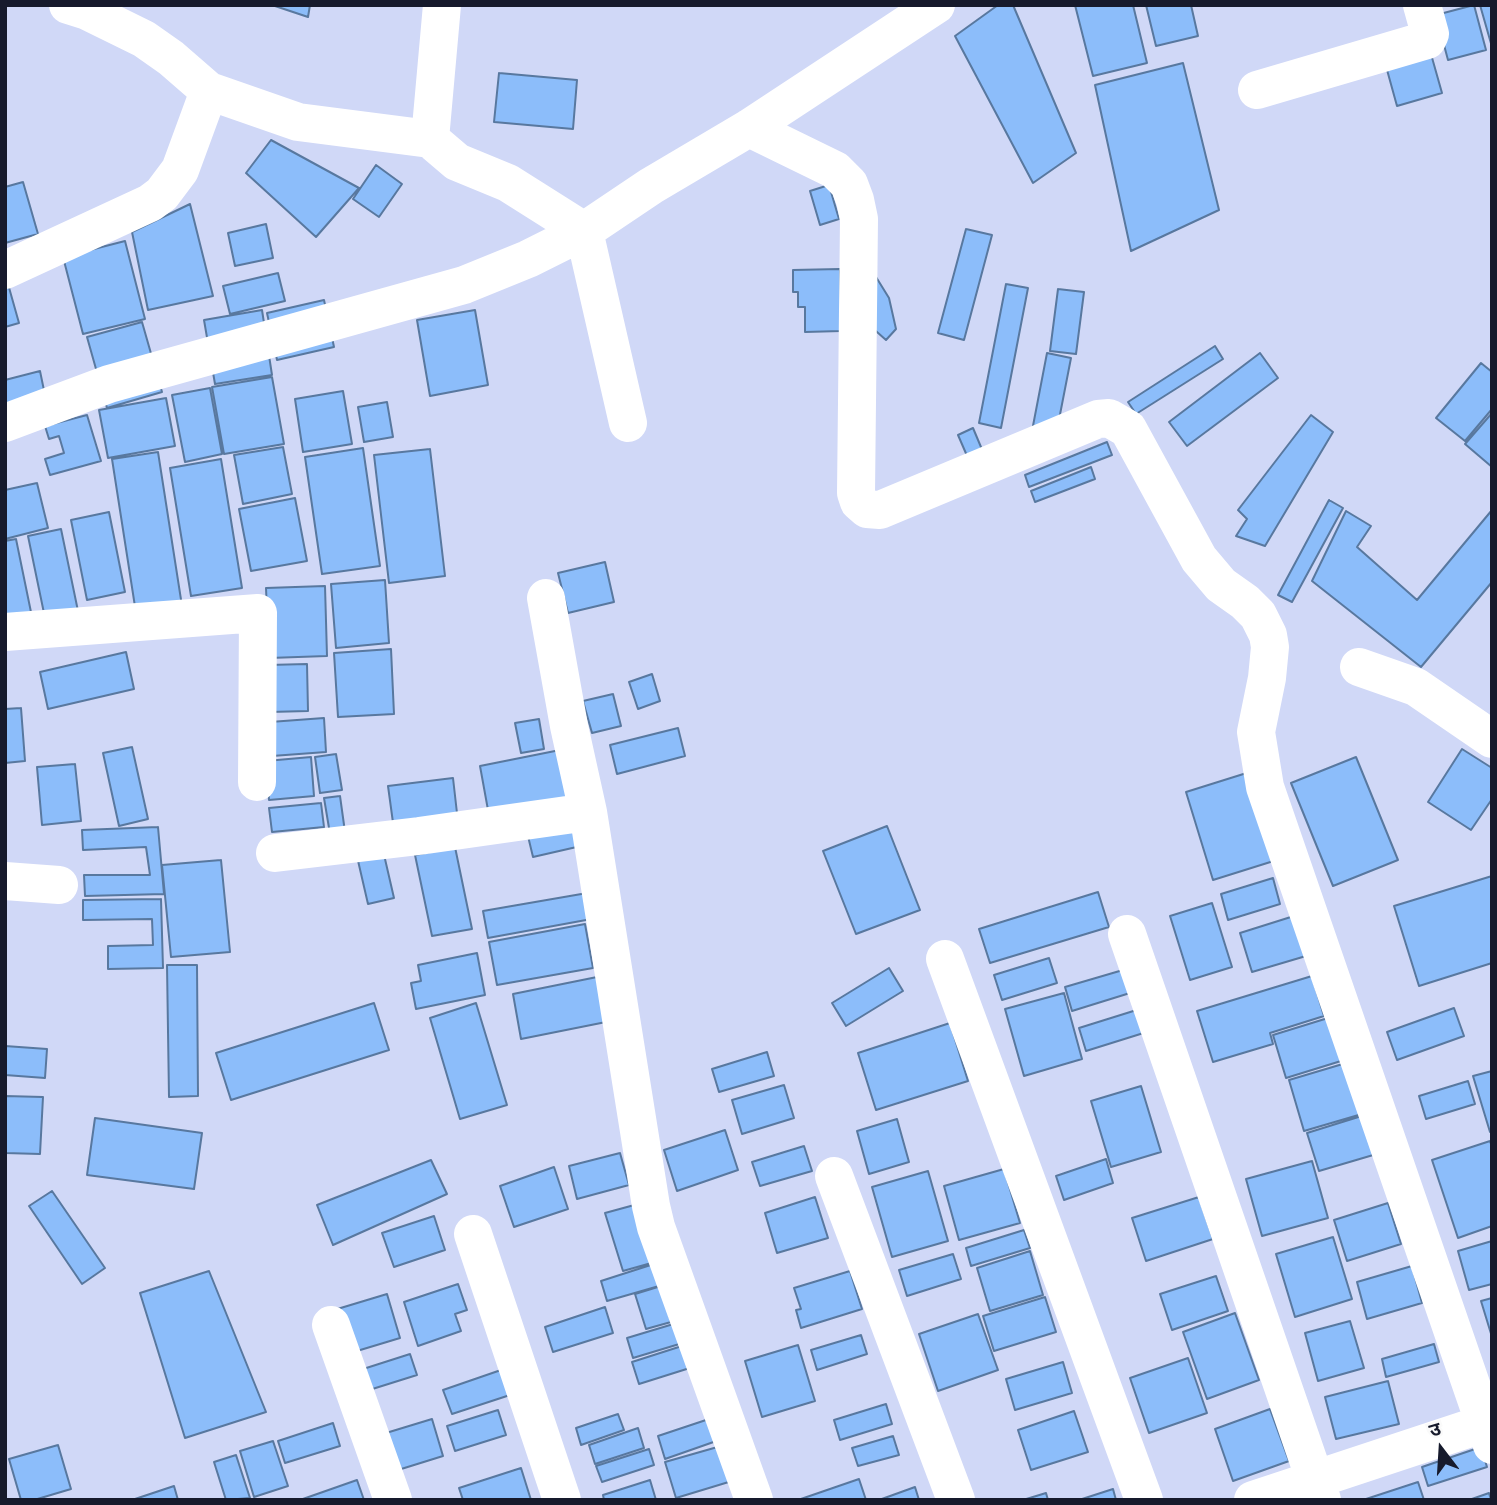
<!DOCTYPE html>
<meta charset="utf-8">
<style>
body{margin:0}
#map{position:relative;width:1497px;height:1505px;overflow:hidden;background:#d0d8f7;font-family:Barlow,"Noto Sans Devanagari",sans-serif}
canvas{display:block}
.frame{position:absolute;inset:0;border:7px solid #161a2c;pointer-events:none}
.north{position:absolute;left:1406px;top:1414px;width:70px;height:70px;-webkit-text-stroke:5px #fafafa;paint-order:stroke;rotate:343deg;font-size:19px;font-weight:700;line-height:28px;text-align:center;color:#161a2c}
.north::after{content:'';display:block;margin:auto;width:24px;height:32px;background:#161a2c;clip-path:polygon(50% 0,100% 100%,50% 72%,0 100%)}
</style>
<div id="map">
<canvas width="1497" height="1505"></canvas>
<div class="frame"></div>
<div class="north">उ</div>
</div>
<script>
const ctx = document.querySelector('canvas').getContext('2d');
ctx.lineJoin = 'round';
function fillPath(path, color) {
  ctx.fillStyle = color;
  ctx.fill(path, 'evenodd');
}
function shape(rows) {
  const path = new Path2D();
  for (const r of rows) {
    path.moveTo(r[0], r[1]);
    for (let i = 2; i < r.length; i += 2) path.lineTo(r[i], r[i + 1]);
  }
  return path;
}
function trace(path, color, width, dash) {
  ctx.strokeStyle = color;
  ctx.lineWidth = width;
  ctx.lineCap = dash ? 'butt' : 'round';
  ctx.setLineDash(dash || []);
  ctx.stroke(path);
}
const building = shape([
 [272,5,310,5,308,17,272,5],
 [998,5,1013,5,1076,153,1033,183,955,36,998,5],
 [1075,5,1133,5,1147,63,1093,76,1075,5],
 [1146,5,1191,5,1198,36,1156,46,1146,5],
 [1474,5,1486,50,1448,60,1436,15,1474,5],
 [1480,5,1492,5,1492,47,1480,5],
 [1429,47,1442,93,1397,106,1384,59,1429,47],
 [1183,63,1219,210,1131,251,1095,85,1183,63],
 [499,73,577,80,573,129,494,122,499,73],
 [271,140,359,188,316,237,246,173,271,140],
 [376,165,402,184,379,217,353,199,376,165],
 [23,182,38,234,5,243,5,187,23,182],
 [829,185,839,219,820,225,810,191,829,185],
 [190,204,213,296,148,310,132,232,190,204],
 [266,224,273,258,235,266,228,233,266,224],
 [966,229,992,235,964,340,938,333,966,229],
 [125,241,145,319,83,334,63,257,125,241],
 [868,264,889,298,896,329,886,340,859,316,868,264],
 [840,269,841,331,805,332,805,307,798,307,798,292,793,292,793,270,840,269],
 [278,273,285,301,230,314,223,286,278,273],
 [8,284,19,323,5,327,5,285,8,284],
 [1006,284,1028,288,1001,428,979,423,1006,284],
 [1058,289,1084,292,1076,354,1050,351,1058,289],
 [324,300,334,347,277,360,267,313,324,300],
 [262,310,272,375,215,384,204,320,262,310],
 [475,310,488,385,430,396,417,320,475,310],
 [142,322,162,392,107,408,87,337,142,322],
 [1215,346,1223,359,1136,414,1128,402,1215,346],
 [1047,353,1071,358,1056,435,1032,431,1047,353],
 [1260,353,1278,378,1187,446,1169,422,1260,353],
 [1481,363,1492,372,1492,409,1465,441,1436,418,1481,363],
 [40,371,47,405,5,420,5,380,40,371],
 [272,377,284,444,224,454,212,387,272,377],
 [210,388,222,454,185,462,172,395,210,388],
 [343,391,352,444,303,452,295,399,343,391],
 [166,398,175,446,108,458,99,410,166,398],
 [387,402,393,437,364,442,358,407,387,402],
 [1492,413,1492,467,1465,444,1492,413],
 [87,415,101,461,50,475,45,459,64,453,59,436,49,439,45,426,87,415],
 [1311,415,1333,432,1265,546,1236,536,1247,519,1238,510,1311,415],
 [973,428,986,459,971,465,958,435,973,428],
 [1107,442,1112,455,1029,487,1025,475,1107,442],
 [283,447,292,494,243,504,234,455,283,447],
 [363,448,380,566,322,574,305,457,363,448],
 [430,449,445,576,389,583,374,455,430,449],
 [158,452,182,606,136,613,112,459,158,452],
 [221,459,242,588,191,596,170,468,221,459],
 [1091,467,1095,479,1035,502,1031,491,1091,467],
 [37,483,48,528,5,539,5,490,37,483],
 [295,498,307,561,251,571,239,509,295,498],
 [1329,500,1343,508,1292,602,1278,595,1329,500],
 [1492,510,1492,582,1421,667,1312,581,1346,511,1371,526,1357,547,1417,600,1492,510],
 [109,512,125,592,87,600,71,520,109,512],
 [61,529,78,611,45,618,28,536,61,529],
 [16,539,32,617,8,622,5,608,5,541,16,539],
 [605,562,614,602,568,613,558,573,605,562],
 [385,580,389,643,336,648,331,584,385,580],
 [325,586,327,656,269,658,266,588,325,586],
 [391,649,394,714,338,717,334,653,391,649],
 [126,652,134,689,48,709,40,672,126,652],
 [307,664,308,711,269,712,268,665,307,664],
 [652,674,660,701,638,709,629,682,652,674],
 [613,694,621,726,592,733,583,701,613,694],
 [21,708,25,761,5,763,5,709,21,708],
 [324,718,326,752,272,756,270,722,324,718],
 [539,719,544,749,521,753,515,723,539,719],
 [678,728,685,756,617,774,610,745,678,728],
 [132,747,148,819,119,826,103,753,132,747],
 [565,749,576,805,490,821,480,766,565,749],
 [1462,749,1492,768,1492,799,1471,830,1428,802,1462,749],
 [336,754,342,790,320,793,315,757,336,754],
 [311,757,314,796,269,800,266,761,311,757],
 [1356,757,1398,860,1333,886,1291,783,1356,757],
 [75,764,81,821,42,825,37,767,75,764],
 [1253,771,1280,859,1213,880,1186,792,1253,771],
 [453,778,458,822,394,830,388,786,453,778],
 [340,796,345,832,330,834,324,798,340,796],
 [321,803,324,827,272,832,269,808,321,803],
 [575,821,581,846,533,857,527,832,575,821],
 [887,826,920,910,856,934,823,851,887,826],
 [158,827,164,894,85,896,84,875,150,875,146,847,83,850,82,830,158,827],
 [382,846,394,898,368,904,356,852,382,846],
 [455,847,472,929,432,936,415,855,455,847],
 [221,860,230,952,171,957,162,865,221,860],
 [1492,876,1492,963,1419,986,1394,906,1492,876],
 [1273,878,1280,904,1228,920,1221,894,1273,878],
 [593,892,597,918,488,938,483,911,593,892],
 [1098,892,1109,927,990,963,979,929,1098,892],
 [161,899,163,968,108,969,108,946,153,945,152,919,83,920,83,900,161,899],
 [1212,903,1232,967,1190,980,1170,916,1212,903],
 [1294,916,1306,956,1252,972,1240,933,1294,916],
 [585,924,593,968,497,985,489,942,585,924],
 [477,953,485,995,416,1009,411,983,421,981,418,965,477,953],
 [1049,958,1057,983,1002,1000,994,975,1049,958],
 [167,965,197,965,198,1096,169,1097,167,965],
 [889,968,903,991,846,1026,832,1003,889,968],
 [1123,970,1130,993,1072,1011,1065,987,1123,970],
 [602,976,611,1021,521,1039,513,994,602,976],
 [1312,976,1324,1016,1270,1033,1273,1044,1213,1062,1197,1011,1312,976],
 [1064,993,1082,1059,1024,1076,1005,1009,1064,993],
 [374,1003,389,1050,231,1100,216,1053,374,1003],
 [476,1003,507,1105,460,1119,430,1018,476,1003],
 [1143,1008,1150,1031,1086,1051,1079,1028,1143,1008],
 [1454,1008,1464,1036,1397,1060,1387,1032,1454,1008],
 [1328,1018,1341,1061,1286,1078,1273,1035,1328,1018],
 [950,1023,968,1081,876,1110,858,1053,950,1023],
 [5,1046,47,1049,45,1078,5,1075,5,1046],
 [767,1052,774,1076,719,1092,712,1069,767,1052],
 [1346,1063,1362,1114,1304,1131,1289,1080,1346,1063],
 [1492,1071,1492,1132,1490,1132,1473,1076,1492,1071],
 [1468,1081,1475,1104,1426,1119,1419,1096,1468,1081],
 [784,1085,794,1118,742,1134,732,1100,784,1085],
 [1141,1086,1161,1152,1111,1167,1091,1101,1141,1086],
 [5,1096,43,1097,40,1154,5,1153,5,1096],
 [1368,1114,1380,1153,1319,1171,1307,1133,1368,1114],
 [95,1118,202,1133,194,1189,87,1175,95,1118],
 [897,1119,909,1162,869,1174,857,1131,897,1119],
 [725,1130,738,1170,677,1191,664,1150,725,1130],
 [1490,1141,1492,1147,1492,1226,1458,1238,1432,1160,1490,1141],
 [804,1146,812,1171,760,1186,752,1162,804,1146],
 [620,1153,629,1185,577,1199,569,1166,620,1153],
 [1106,1159,1113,1183,1064,1200,1056,1176,1106,1159],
 [431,1160,447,1194,333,1245,317,1205,431,1160],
 [1312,1161,1328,1218,1262,1236,1246,1179,1312,1161],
 [554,1167,568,1209,514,1227,500,1186,554,1167],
 [1004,1169,1020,1223,959,1240,944,1186,1004,1169],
 [928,1171,948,1241,892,1257,872,1187,928,1171],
 [52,1191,105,1268,82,1284,29,1206,52,1191],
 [815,1197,828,1238,777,1253,765,1213,815,1197],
 [1199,1197,1213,1239,1146,1261,1132,1218,1199,1197],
 [1388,1203,1401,1244,1347,1261,1334,1220,1388,1203],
 [638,1204,655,1262,623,1271,605,1213,638,1204],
 [434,1216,445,1250,394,1267,382,1233,434,1216],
 [1024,1230,1030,1248,971,1266,966,1248,1024,1230],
 [1333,1237,1352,1299,1295,1317,1276,1254,1333,1237],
 [1492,1241,1492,1284,1469,1290,1458,1251,1492,1241],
 [1030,1251,1043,1295,990,1311,977,1268,1030,1251],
 [953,1254,961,1279,907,1296,899,1270,953,1254],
 [660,1262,666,1284,607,1301,601,1281,660,1262],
 [1412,1266,1422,1303,1367,1319,1357,1282,1412,1266],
 [209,1271,266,1412,185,1438,140,1293,209,1271],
 [850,1271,862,1309,801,1328,796,1310,801,1309,794,1288,850,1271],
 [1216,1276,1228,1311,1172,1330,1160,1294,1216,1276],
 [458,1284,467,1310,455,1314,461,1331,418,1346,404,1302,458,1284],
 [661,1286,671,1322,646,1329,635,1294,661,1286],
 [387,1294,400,1338,347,1354,334,1310,387,1294],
 [1045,1297,1056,1332,994,1351,983,1316,1045,1297],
 [1492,1298,1492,1337,1481,1301,1492,1298],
 [605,1307,613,1333,553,1352,545,1327,605,1307],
 [1235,1313,1259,1380,1207,1399,1183,1332,1235,1313],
 [978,1314,998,1370,938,1391,919,1334,978,1314],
 [1350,1321,1364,1368,1318,1381,1305,1333,1350,1321],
 [680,1322,686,1342,633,1358,627,1338,680,1322],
 [861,1335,867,1354,817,1370,811,1350,861,1335],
 [1434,1344,1439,1362,1386,1377,1382,1359,1434,1344],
 [685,1345,693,1367,639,1384,632,1362,685,1345],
 [798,1345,815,1401,762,1417,745,1361,798,1345],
 [410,1354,417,1375,366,1391,360,1370,410,1354],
 [1188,1358,1207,1413,1149,1433,1130,1378,1188,1358],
 [1063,1362,1072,1393,1015,1410,1006,1379,1063,1362],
 [501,1370,510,1395,452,1414,443,1390,501,1370],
 [1388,1381,1399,1424,1336,1439,1325,1397,1388,1381],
 [886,1404,892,1424,840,1440,834,1420,886,1404],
 [1270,1409,1289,1461,1233,1481,1215,1429,1270,1409],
 [498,1410,506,1435,455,1451,447,1426,498,1410],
 [1074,1411,1088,1452,1031,1470,1018,1430,1074,1411],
 [618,1414,624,1430,581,1445,576,1428,618,1414],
 [718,1416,725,1438,665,1459,658,1436,718,1416],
 [432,1419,443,1456,398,1470,386,1433,432,1419],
 [333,1423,340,1446,285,1463,278,1441,333,1423],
 [638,1428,644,1448,595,1464,589,1445,638,1428],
 [893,1436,899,1455,858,1466,852,1448,893,1436],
 [273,1441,288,1486,254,1497,240,1451,273,1441],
 [58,1445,71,1489,34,1500,21,1500,9,1459,58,1445],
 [721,1446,732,1481,676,1498,665,1462,721,1446],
 [1481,1447,1487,1467,1428,1486,1422,1467,1481,1447],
 [649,1449,654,1465,602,1482,596,1466,649,1449],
 [236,1455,250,1498,226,1500,214,1462,236,1455],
 [521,1468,531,1500,463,1500,459,1488,521,1468],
 [859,1479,866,1500,798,1500,859,1479],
 [357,1480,364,1500,300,1500,357,1480],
 [650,1480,656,1500,604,1500,603,1495,650,1480],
 [1418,1482,1424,1500,1363,1500,1418,1482],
 [174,1486,178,1500,132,1500,174,1486],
 [915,1487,919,1500,879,1500,915,1487],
 [1113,1489,1116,1500,1079,1500,1113,1489],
 [1046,1493,1048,1500,1023,1500,1046,1493],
 [1489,1493,1491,1500,1469,1500,1489,1493]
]);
const minor = shape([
 [68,5,87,11,144,39,171,58,209,91,298,122,430,139],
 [442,5,430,139,457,162,508,183,584,231,628,423],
 [1257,90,1427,40,1430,34,1422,5],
 [749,128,835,170,849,184,855,200,859,219,856,493,859,502,867,509,880,510,1098,419,1109,418,1128,429,1199,559,1221,585,1245,602,1258,615,1268,635,1270,647,1267,678,1256,732,1265,787,1492,1445],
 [5,270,150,203,162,194,180,170,209,91],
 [5,423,109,384,464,285,528,259,584,231,651,186,749,128,936,5],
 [546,598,569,726,588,812],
 [5,632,258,613,257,782],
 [1359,667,1416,687,1492,739],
 [275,853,419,836,588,812,651,1206,656,1227,754,1500],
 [5,881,59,885],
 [1127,934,1322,1500],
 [945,959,1144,1500],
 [834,1176,956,1500],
 [473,1234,562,1500],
 [331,1325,393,1500],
 [1253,1500,1492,1421]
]);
fillPath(building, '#8cbdfa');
trace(building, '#58789f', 2);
trace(minor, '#fff', 38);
</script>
